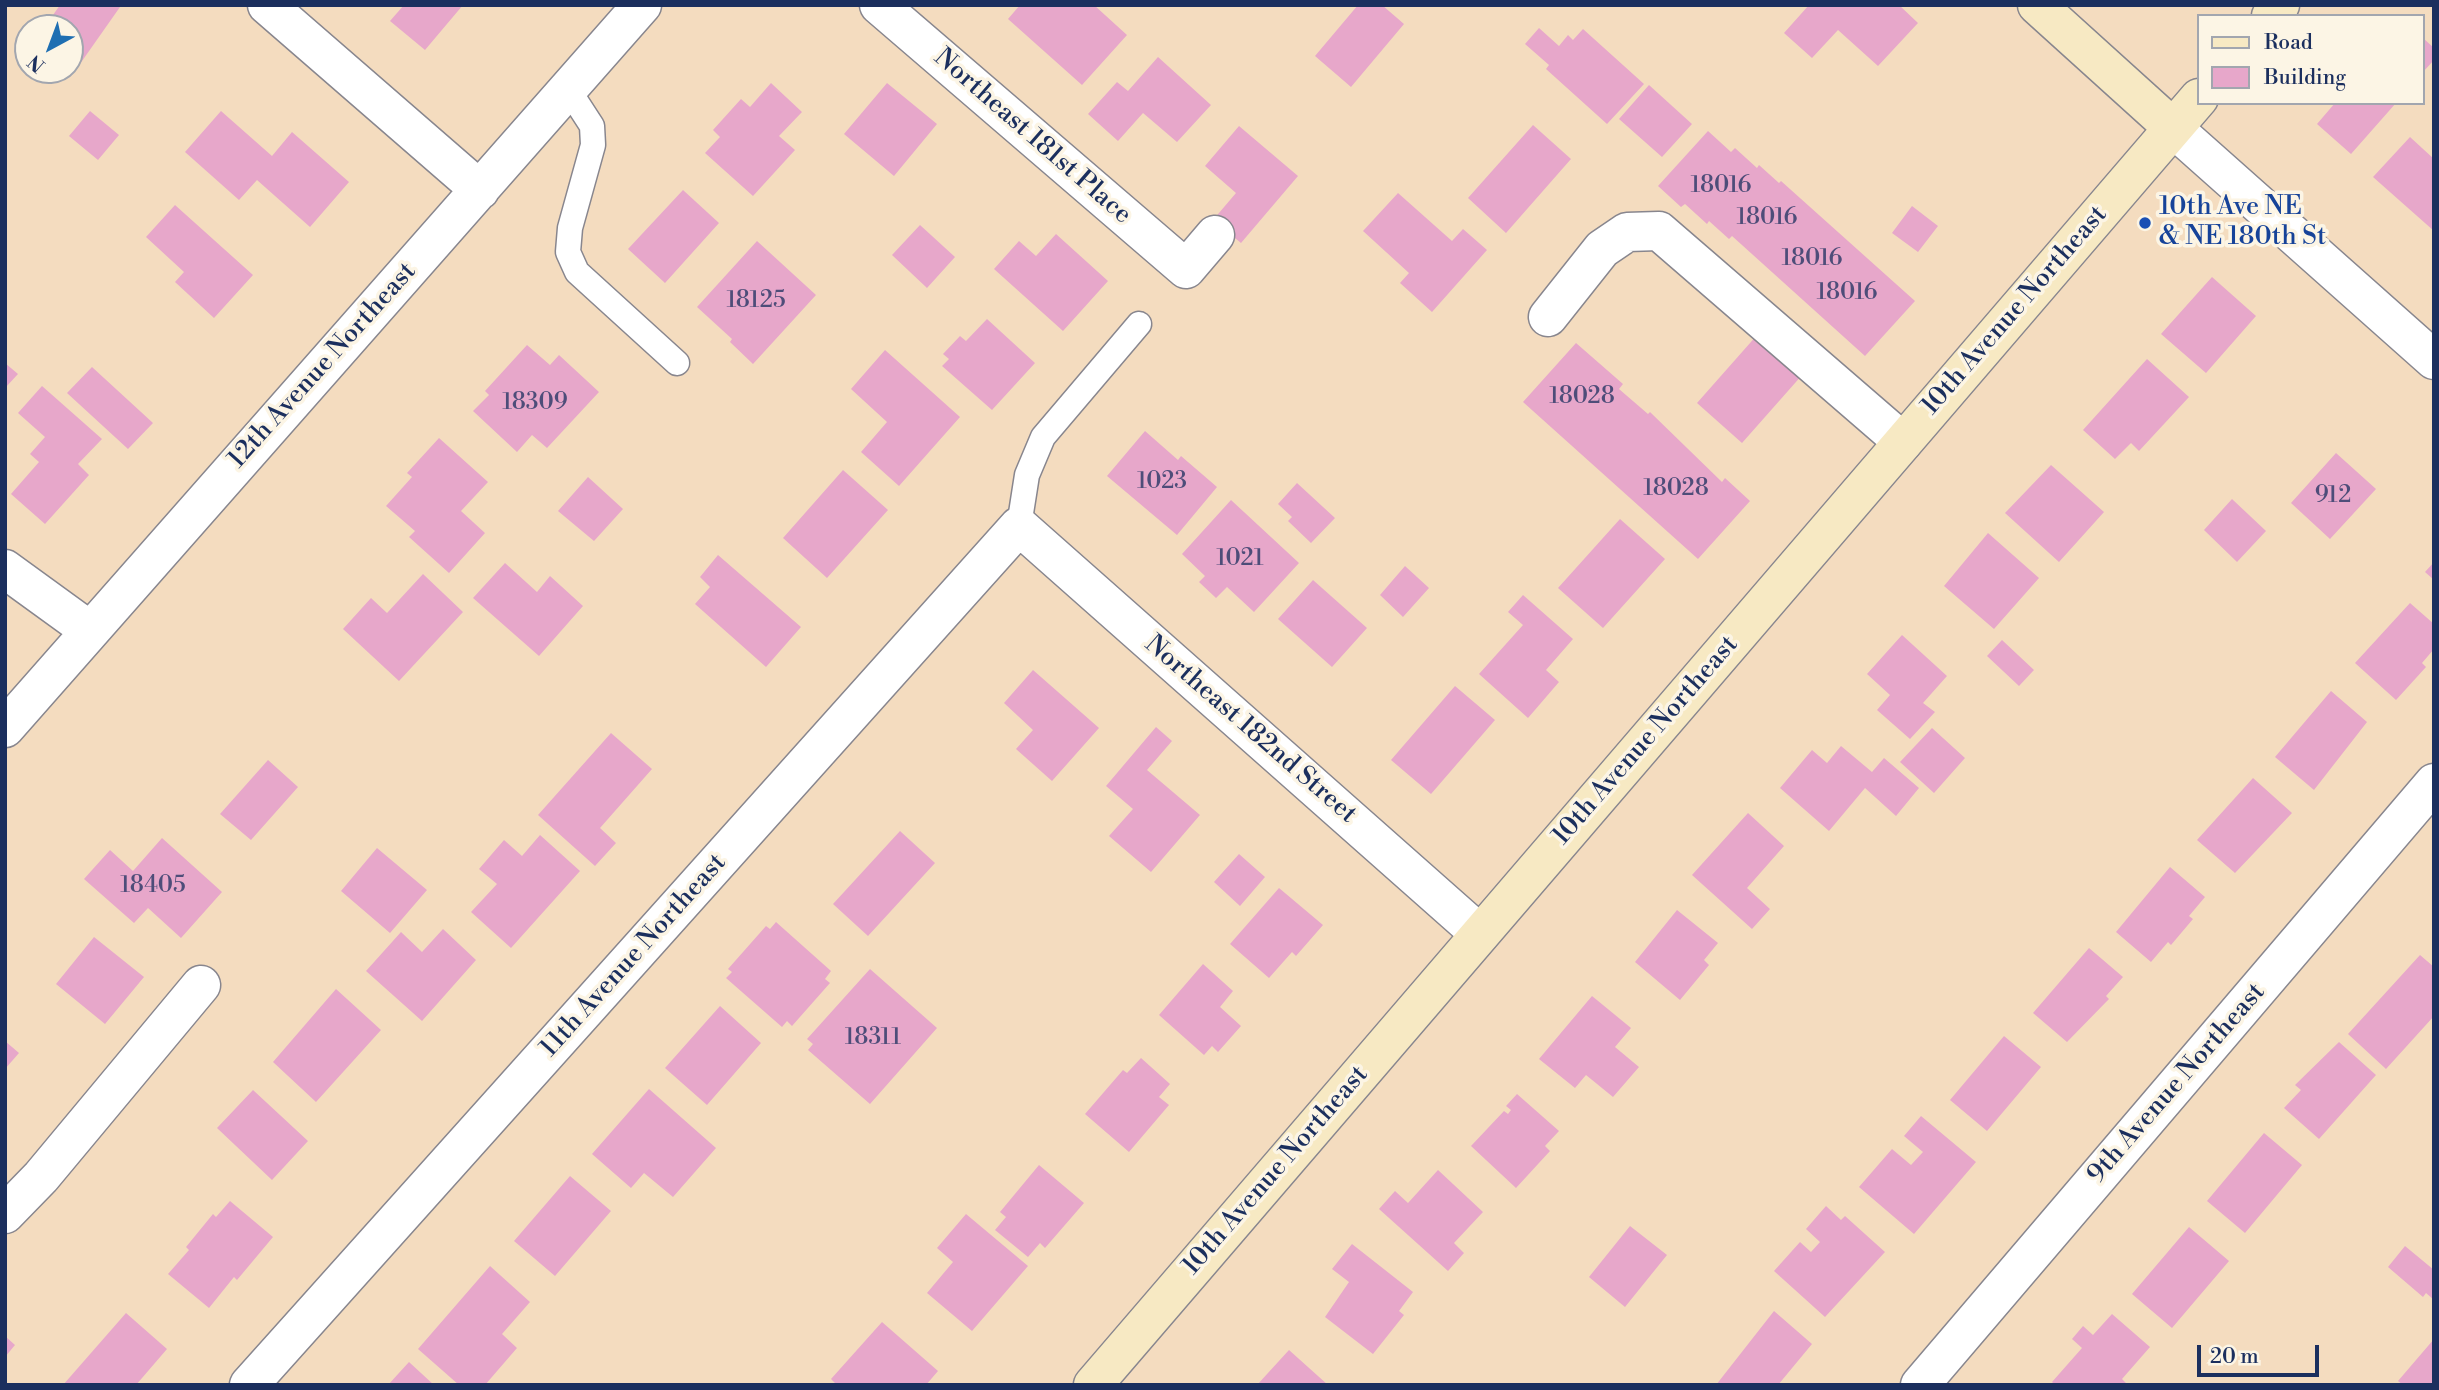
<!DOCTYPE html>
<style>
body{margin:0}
#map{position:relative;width:2439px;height:1390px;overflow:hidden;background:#f4dcbf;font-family:"Libre Bodoni",serif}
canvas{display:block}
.frame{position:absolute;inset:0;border:7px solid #1b2f5e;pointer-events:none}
.legend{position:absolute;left:2197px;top:14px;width:228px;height:91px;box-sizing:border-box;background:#fcf5e5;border:2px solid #a2a6af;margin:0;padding:9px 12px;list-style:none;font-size:21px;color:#1b2f5e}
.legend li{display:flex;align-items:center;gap:14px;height:35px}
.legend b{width:35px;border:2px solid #a2a6af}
.north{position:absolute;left:14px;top:14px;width:70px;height:70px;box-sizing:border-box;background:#fcf5e5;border:2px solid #a2a6af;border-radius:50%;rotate:221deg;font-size:19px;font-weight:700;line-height:28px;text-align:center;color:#1b2f5e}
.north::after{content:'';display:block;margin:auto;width:24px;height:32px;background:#1f6fb2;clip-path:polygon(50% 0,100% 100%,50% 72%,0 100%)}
.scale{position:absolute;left:2197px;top:1345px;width:122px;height:32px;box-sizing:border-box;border:4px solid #1b2f5e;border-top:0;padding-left:9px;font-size:21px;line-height:24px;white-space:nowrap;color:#1b2f5e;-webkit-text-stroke:5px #fcf5e5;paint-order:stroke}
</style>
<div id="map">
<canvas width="2439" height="1390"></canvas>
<div class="frame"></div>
<ul class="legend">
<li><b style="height:9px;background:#f7e9c3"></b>Road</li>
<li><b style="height:19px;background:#e7a7ca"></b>Building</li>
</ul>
<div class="north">N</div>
<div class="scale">20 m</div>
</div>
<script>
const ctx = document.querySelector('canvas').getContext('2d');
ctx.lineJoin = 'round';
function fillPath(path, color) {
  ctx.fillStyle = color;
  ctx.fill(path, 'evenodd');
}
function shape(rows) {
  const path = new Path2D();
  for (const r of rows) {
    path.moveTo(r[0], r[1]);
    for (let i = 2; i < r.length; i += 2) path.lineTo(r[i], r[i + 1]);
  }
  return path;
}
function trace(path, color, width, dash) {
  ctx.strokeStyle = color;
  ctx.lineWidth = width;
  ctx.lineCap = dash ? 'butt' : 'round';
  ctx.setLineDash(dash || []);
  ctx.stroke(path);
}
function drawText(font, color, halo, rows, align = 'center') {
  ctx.font = font + ' "Libre Bodoni",serif';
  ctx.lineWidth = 7;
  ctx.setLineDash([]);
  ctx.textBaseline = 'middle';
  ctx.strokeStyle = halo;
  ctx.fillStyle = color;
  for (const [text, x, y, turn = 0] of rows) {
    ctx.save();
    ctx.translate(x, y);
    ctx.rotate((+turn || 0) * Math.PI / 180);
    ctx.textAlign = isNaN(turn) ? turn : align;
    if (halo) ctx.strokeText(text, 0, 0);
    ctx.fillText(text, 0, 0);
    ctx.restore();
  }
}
const building = shape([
 [60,5,120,7,75,71,70,67,70,28,44,28],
 [404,5,463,5,425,50,390,21],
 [1020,5,1094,5,1127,35,1082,85,1008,19],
 [1358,5,1382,5,1404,24,1351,87,1315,56],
 [1809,5,1899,5,1918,23,1878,66,1838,30,1812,58,1784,33],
 [1539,28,1559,46,1568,35,1573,40,1583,29,1644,84,1607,124,1546,69,1549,65,1525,44],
 [2423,38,2434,48,2434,60,2423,72],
 [1158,57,1211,105,1177,142,1143,113,1118,141,1088,114,1117,82,1128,91],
 [771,83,802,112,779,136,795,150,753,196,705,153,720,137,713,130,741,99,750,107],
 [887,83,937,124,894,176,844,134],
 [1649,85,1692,124,1662,157,1619,119],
 [2335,103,2396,103,2351,154,2317,124],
 [90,111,119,135,98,160,69,136],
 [221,111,272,156,292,132,349,182,310,227,257,180,239,200,185,152],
 [1533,125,1571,159,1506,233,1468,198],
 [1239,126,1298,176,1241,243,1213,220,1236,193,1205,166],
 [1708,131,1731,152,1735,148,1757,168,1759,165,1779,183,1781,181,1915,301,1865,356,1732,236,1729,239,1709,221,1707,224,1685,204,1681,207,1658,186],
 [2410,137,2434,159,2434,231,2373,177],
 [683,190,719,223,665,283,628,249],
 [1398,193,1452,241,1463,229,1487,250,1432,312,1400,283,1409,273,1363,231],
 [175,205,253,275,214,318,175,282,184,272,146,237],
 [1912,206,1938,226,1918,252,1892,233],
 [920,225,955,257,927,288,892,255],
 [1056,234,1108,281,1063,331,994,269,1019,241,1036,256],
 [757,241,816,295,753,364,730,342,732,339,697,307],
 [2212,277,2256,316,2206,373,2161,334],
 [987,319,1035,363,992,410,942,366,949,359,943,354,960,336,966,341],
 [1758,334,1803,374,1742,443,1697,403],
 [1576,343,1623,384,1619,389,1648,414,1650,412,1722,482,1725,478,1750,501,1698,559,1523,402],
 [527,345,550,365,559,355,599,392,547,448,532,435,517,452,473,411,489,395,485,391],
 [885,350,960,417,899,486,861,452,887,422,851,389],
 [2147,359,2189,397,2139,451,2131,443,2115,459,2083,430],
 [5,363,18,374,5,388],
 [92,367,153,423,128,449,67,393],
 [42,386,102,439,78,464,89,475,45,524,11,494,39,462,30,454,45,437,18,413],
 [1145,431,1178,460,1181,456,1217,487,1177,535,1107,476],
 [439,438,488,482,461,511,485,533,449,573,409,537,415,531,386,506,412,477,407,473],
 [2336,453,2376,489,2330,539,2291,503],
 [2051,465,2104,512,2059,562,2005,513],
 [843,470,888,510,827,578,783,538],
 [588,477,623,509,594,541,558,511],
 [1297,483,1335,518,1311,543,1288,521,1292,517,1278,504],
 [2232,499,2266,531,2237,562,2204,530],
 [1231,500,1299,563,1254,612,1227,587,1216,598,1199,582,1205,576,1182,554],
 [1620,519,1665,559,1603,628,1558,588],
 [1988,533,2039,578,1994,629,1944,586],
 [718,555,801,627,766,667,695,604,710,587,700,577],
 [2434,562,2434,580,2425,572],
 [505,563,537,592,550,576,583,606,539,656,473,598],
 [1405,566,1429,588,1403,617,1380,595],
 [423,574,463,612,399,681,343,629,371,598,387,613],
 [1313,580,1367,628,1332,667,1278,619],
 [1523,595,1573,639,1546,670,1559,682,1528,718,1479,674,1523,625,1508,612],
 [2410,603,2434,624,2434,649,2422,663,2426,667,2396,700,2355,663],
 [1902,635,1947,676,1923,703,1935,712,1910,739,1877,710,1890,695,1867,674],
 [2002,640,2034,670,2019,686,1987,656],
 [1033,670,1099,728,1052,781,1016,749,1033,730,1004,703],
 [1455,686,1495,720,1431,794,1391,760],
 [2331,691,2367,722,2314,790,2275,757],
 [1156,727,1172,741,1147,770,1200,815,1151,872,1109,836,1133,809,1106,786],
 [1932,728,1965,758,1934,793,1900,762],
 [611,733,652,769,600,828,616,843,595,866,538,815],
 [1841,746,1872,772,1884,758,1919,788,1896,816,1865,788,1829,831,1780,788,1812,750,1827,763],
 [268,760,298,787,251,840,220,814],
 [2253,778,2292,813,2235,873,2197,840],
 [1748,813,1784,846,1747,888,1770,909,1752,929,1692,875],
 [900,831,935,863,868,936,833,904],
 [540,835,580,871,511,948,471,912,497,884,479,869,504,840,522,856],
 [162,838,222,892,181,938,148,908,134,923,84,879,110,850,133,871],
 [377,848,427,890,390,933,341,891],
 [1239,854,1265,877,1240,906,1214,882],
 [2170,867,2205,897,2189,916,2193,919,2171,945,2168,942,2151,962,2116,932],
 [1279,888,1323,925,1296,956,1292,952,1269,978,1230,944],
 [1677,910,1718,943,1704,960,1709,965,1680,1000,1635,962],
 [776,922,831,971,825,979,830,983,792,1026,787,1021,782,1027,726,978,732,972,728,969,766,926,770,929],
 [443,929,476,960,422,1021,366,971,401,932,422,952],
 [94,937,144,977,105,1024,56,984],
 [2089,948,2123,977,2106,996,2109,999,2067,1042,2033,1013],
 [2420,955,2434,967,2434,1016,2386,1069,2348,1034],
 [1203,964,1233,991,1220,1007,1241,1026,1218,1052,1212,1046,1204,1055,1159,1015],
 [870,969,937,1028,870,1104,808,1050,813,1044,807,1039],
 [336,989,381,1030,316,1102,273,1062],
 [1592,996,1631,1028,1615,1047,1639,1067,1613,1097,1586,1075,1575,1088,1539,1059],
 [720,1006,761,1043,707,1105,665,1068],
 [2004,1036,2041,1067,1987,1131,1950,1100],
 [5,1041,19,1053,5,1069],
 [2339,1042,2376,1075,2319,1139,2284,1108,2301,1090,2295,1085],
 [1141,1058,1170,1084,1159,1097,1169,1105,1129,1152,1085,1114,1123,1070,1127,1073],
 [649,1089,716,1148,673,1197,644,1173,631,1188,592,1154],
 [253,1090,308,1141,272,1180,217,1128],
 [1517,1094,1559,1131,1545,1146,1550,1151,1516,1188,1471,1146,1504,1111,1508,1114,1511,1110,1506,1106],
 [1921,1116,1976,1162,1914,1234,1859,1187,1892,1149,1911,1165,1923,1152,1904,1136],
 [2264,1133,2302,1165,2245,1233,2207,1201],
 [1039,1165,1084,1203,1045,1248,1040,1243,1028,1257,995,1230,1006,1217,1000,1212],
 [1438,1170,1483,1212,1454,1243,1464,1253,1448,1271,1379,1209,1395,1191,1408,1203],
 [570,1176,611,1211,555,1276,514,1241],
 [230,1201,273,1237,237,1280,234,1277,209,1308,168,1274,189,1250,186,1247,213,1214,216,1217],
 [1826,1206,1841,1220,1845,1216,1885,1252,1825,1317,1774,1271,1800,1242,1811,1252,1820,1242,1806,1229],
 [966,1214,1028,1266,972,1331,927,1293,953,1262,937,1248],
 [1630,1226,1667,1255,1625,1307,1589,1277],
 [2189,1227,2229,1261,2172,1328,2132,1294],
 [1352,1244,1413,1292,1399,1311,1404,1315,1373,1354,1325,1317,1349,1282,1332,1269],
 [2405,1246,2434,1270,2434,1300,2426,1293,2423,1297,2388,1267],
 [490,1266,530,1302,502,1334,517,1348,485,1385,459,1385,418,1349],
 [1774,1311,1812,1344,1778,1385,1716,1385],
 [126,1313,167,1349,136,1385,63,1385],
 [2112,1314,2150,1347,2122,1379,2128,1385,2055,1385,2052,1382,2082,1348,2072,1339,2083,1326,2093,1335],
 [882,1322,938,1371,926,1385,837,1385,831,1379],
 [5,1336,15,1345,5,1357],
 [2434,1339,2434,1385,2403,1385,2398,1381],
 [1289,1350,1328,1385,1257,1385],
 [409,1362,434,1385,388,1385]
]);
const lane = shape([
 [568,89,592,126,593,145,570,228,568,252,577,272,677,363],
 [1019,526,1027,475,1043,437,1139,324]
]);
const street = shape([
 [267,5,480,190],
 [879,5,1186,269,1215,235],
 [2173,128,2434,360],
 [1548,317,1602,249,1627,232,1659,231,1903,442],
 [5,569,89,630],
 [5,728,642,5],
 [5,1214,41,1177,201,985],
 [249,1385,1019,526,1480,934],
 [1920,1385,2434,783]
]);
const secondary = shape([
 [2037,5,2173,128],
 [2271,16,2280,5],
 [1093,1385,2199,98]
]);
const markers = [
 [2145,223,7,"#1a4fb4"]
];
const numberNames = [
 ["18016",1721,186],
 ["18016",1767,218],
 ["18016",1812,259],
 ["18016",1847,293],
 ["18125",756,301],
 ["18028",1582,397],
 ["18309",535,403],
 ["1023",1162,482],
 ["18028",1676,489],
 ["912",2333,496],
 ["1021",1240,559],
 ["18405",153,886],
 ["18311",873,1038]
];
const streetNames = [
 ["Northeast 181st Place",1032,137,41],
 ["10th Avenue Northeast",2015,311,-49],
 ["12th Avenue Northeast",323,366,-48],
 ["Northeast 182nd Street",1250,730,41],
 ["10th Avenue Northeast",1646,741,-49],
 ["11th Avenue Northeast",634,956,-48],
 ["9th Avenue Northeast",2177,1084,-49],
 ["10th Avenue Northeast",1276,1171,-49]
];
const transitNames = [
 ["10th Ave NE",2159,208],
 ["& NE 180th St",2159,238]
];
fillPath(building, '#e7a7ca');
trace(lane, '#88868e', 27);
trace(street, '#88868e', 41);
trace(secondary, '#88868e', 41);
trace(lane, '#fff', 24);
trace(street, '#fff', 38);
trace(secondary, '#f7e9c3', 38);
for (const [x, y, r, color] of markers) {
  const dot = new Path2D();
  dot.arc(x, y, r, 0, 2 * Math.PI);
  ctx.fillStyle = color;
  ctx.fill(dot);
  trace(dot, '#fcf5e5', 2.5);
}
drawText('23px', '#4e4d79', null, numberNames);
drawText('26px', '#1b2f5e', '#fcf5e5', streetNames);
drawText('26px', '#164399', '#fcf5e5', transitNames, 'left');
</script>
